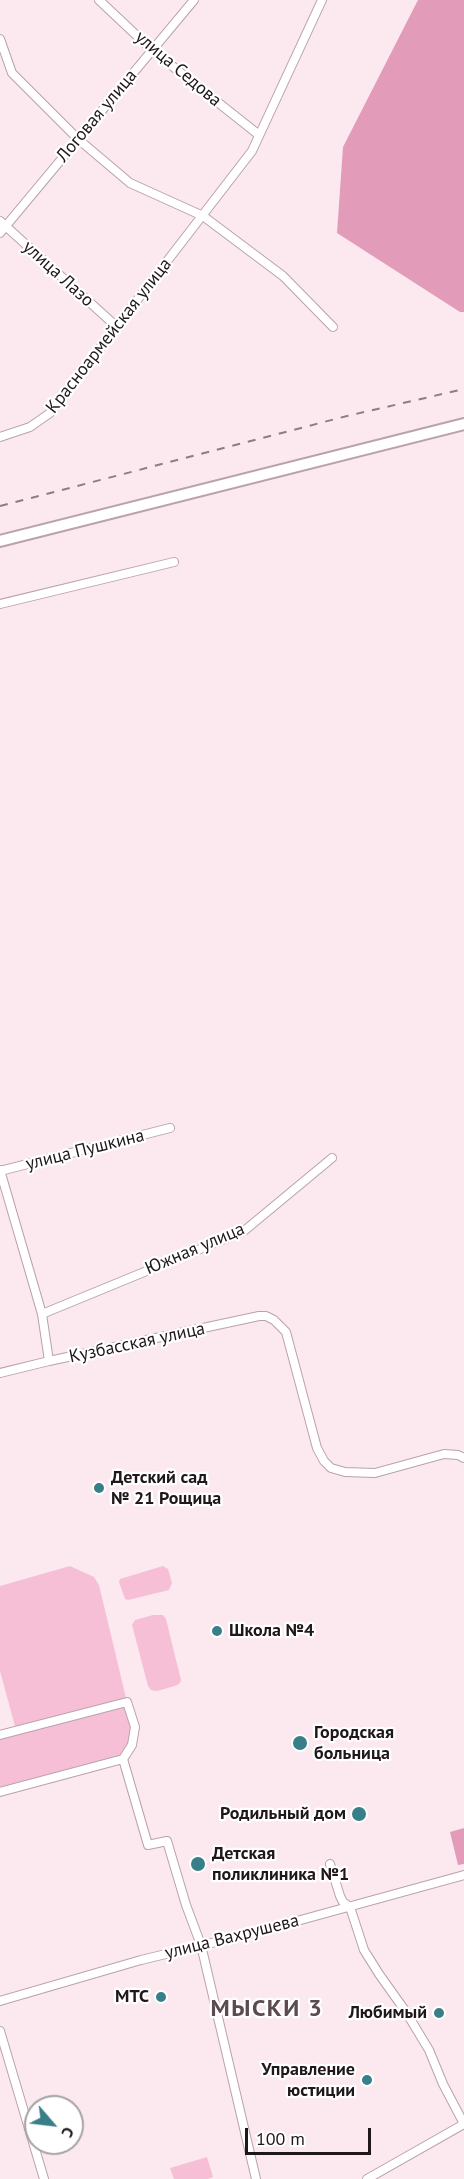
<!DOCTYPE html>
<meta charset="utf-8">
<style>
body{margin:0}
#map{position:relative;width:464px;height:2179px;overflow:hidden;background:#fce9f0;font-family:"PT Sans",sans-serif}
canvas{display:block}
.north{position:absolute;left:24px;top:2095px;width:60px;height:60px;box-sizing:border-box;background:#fff;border:2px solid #a5a2a3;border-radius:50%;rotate:118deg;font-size:16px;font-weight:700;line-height:24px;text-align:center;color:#1f171a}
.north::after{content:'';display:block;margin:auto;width:21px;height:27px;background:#387f89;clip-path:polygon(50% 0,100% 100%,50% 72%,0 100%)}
.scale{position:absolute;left:245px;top:2128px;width:126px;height:27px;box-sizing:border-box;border:3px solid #1f171a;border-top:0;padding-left:8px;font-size:18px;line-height:21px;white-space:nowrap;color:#1f171a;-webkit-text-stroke:4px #fff;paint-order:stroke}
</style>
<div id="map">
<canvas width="464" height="2179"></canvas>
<div class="north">С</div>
<div class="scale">100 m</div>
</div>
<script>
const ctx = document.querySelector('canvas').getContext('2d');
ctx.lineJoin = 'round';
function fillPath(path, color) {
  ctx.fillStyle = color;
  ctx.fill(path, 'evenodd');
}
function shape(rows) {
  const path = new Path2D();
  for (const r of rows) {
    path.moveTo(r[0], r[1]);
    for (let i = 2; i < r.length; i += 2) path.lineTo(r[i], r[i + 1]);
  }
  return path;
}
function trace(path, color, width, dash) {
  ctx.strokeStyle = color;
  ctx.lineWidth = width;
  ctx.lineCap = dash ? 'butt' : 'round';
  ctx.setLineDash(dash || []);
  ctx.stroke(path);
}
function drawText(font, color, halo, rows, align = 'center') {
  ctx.font = font + ' "PT Sans",sans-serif';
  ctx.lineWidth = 4.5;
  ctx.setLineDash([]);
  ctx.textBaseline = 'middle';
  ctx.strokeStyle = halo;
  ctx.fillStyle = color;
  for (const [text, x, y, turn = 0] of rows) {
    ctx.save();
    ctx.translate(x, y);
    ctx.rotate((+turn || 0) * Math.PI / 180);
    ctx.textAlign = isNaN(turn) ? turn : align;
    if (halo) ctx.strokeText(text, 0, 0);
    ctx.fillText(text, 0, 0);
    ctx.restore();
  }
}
const green = shape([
 [70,1566,94,1577,99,1585,127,1702,135,1727,123,1759,0,1792,0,1735,16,1730,0,1671,0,1586],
 [163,1566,168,1569,172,1583,169,1590,128,1600,125,1599,119,1582,120,1579],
 [153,1615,163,1615,166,1619,181,1680,180,1683,175,1686,157,1691,151,1690,148,1686,132,1625,135,1620],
 [207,2157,213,2177,208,2179,174,2179,170,2168]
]);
const forest = shape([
 [418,0,464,0,464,312,460,312,337,233,343,147],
 [464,1828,464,1864,458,1865,450,1832]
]);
const minor = shape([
 [99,0,152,50,259,135],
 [0,39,12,73,78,139,130,183,203,216,283,276,333,327],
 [0,221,117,327],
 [0,233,194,0],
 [0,437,30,427,50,413,252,151,322,0],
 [0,604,174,562],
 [0,1170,42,1314,49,1361],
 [0,1171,170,1128],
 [42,1314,244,1231,332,1158],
 [0,1373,49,1361,259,1316,266,1316,274,1320,286,1332,317,1448,324,1461,331,1468,345,1472,375,1473,444,1454,458,1455,464,1458],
 [0,1735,127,1702,135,1727,132,1745,123,1759],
 [123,1759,148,1845,167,1841,186,1905,201,1945,256,2179],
 [0,1792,123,1759],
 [330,1864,340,1896,343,1902,350,1907,364,1950,379,1974,406,2012,429,2050,443,2084,464,2124],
 [0,2001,141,1960,257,1932,464,1875],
 [0,2031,44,2179],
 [367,2179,464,2124]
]);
const tertiary = shape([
 [0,541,464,424]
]);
const rail = shape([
 [0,506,347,416,464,389]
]);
const markers = [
 [99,1488,6,"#387f89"],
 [217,1631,6,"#387f89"],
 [300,1743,8,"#387f89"],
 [359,1814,8,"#387f89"],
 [198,1864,8,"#387f89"],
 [161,1997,6,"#387f89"],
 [439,2013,6,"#387f89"],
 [367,2080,6,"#387f89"]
];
const streetNames = [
 ["улица Седова",178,69,40],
 ["Логовая улица",97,116,-50],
 ["улица Лазо",58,274,42],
 ["Красноармейская улица",109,336,-52],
 ["улица Пушкина",85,1150,-14],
 ["Южная улица",195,1249,-23],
 ["Кузбасская улица",137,1343,-12],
 ["улица Вахрушева",232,1937,-14]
];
const poiNames = [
 ["Детский сад",111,1478],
 ["№ 21 Рощица",111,1499],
 ["Школа №4",229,1631],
 ["Городская",314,1733],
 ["больница",314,1754],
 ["Родильный дом",346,1814,"right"],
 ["Детская",212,1854],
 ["поликлиника №1",212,1875],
 ["МТС",149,1997,"right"],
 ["Любимый",427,2013,"right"],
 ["Управление",355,2070,"right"],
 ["юстиции",355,2091,"right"]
];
const districtNames = [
 ["МЫСКИ 3",267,2009]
];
fillPath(green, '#f6bfd5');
fillPath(forest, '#e29bb9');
trace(minor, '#b9a2ab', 10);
trace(tertiary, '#b9a2ab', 14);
trace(minor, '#fff', 8);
trace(tertiary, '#fff', 10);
trace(rail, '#8b7e83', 2, [8, 8]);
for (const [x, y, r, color] of markers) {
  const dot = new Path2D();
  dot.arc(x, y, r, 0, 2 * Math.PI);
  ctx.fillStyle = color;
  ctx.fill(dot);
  trace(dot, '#fff', 2);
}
drawText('18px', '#1f171a', '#fff', streetNames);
drawText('bold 18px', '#1f171a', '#fff', poiNames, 'left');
ctx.letterSpacing = '1.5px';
drawText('bold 24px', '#5d4a51', '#fff', districtNames);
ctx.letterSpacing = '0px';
</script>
